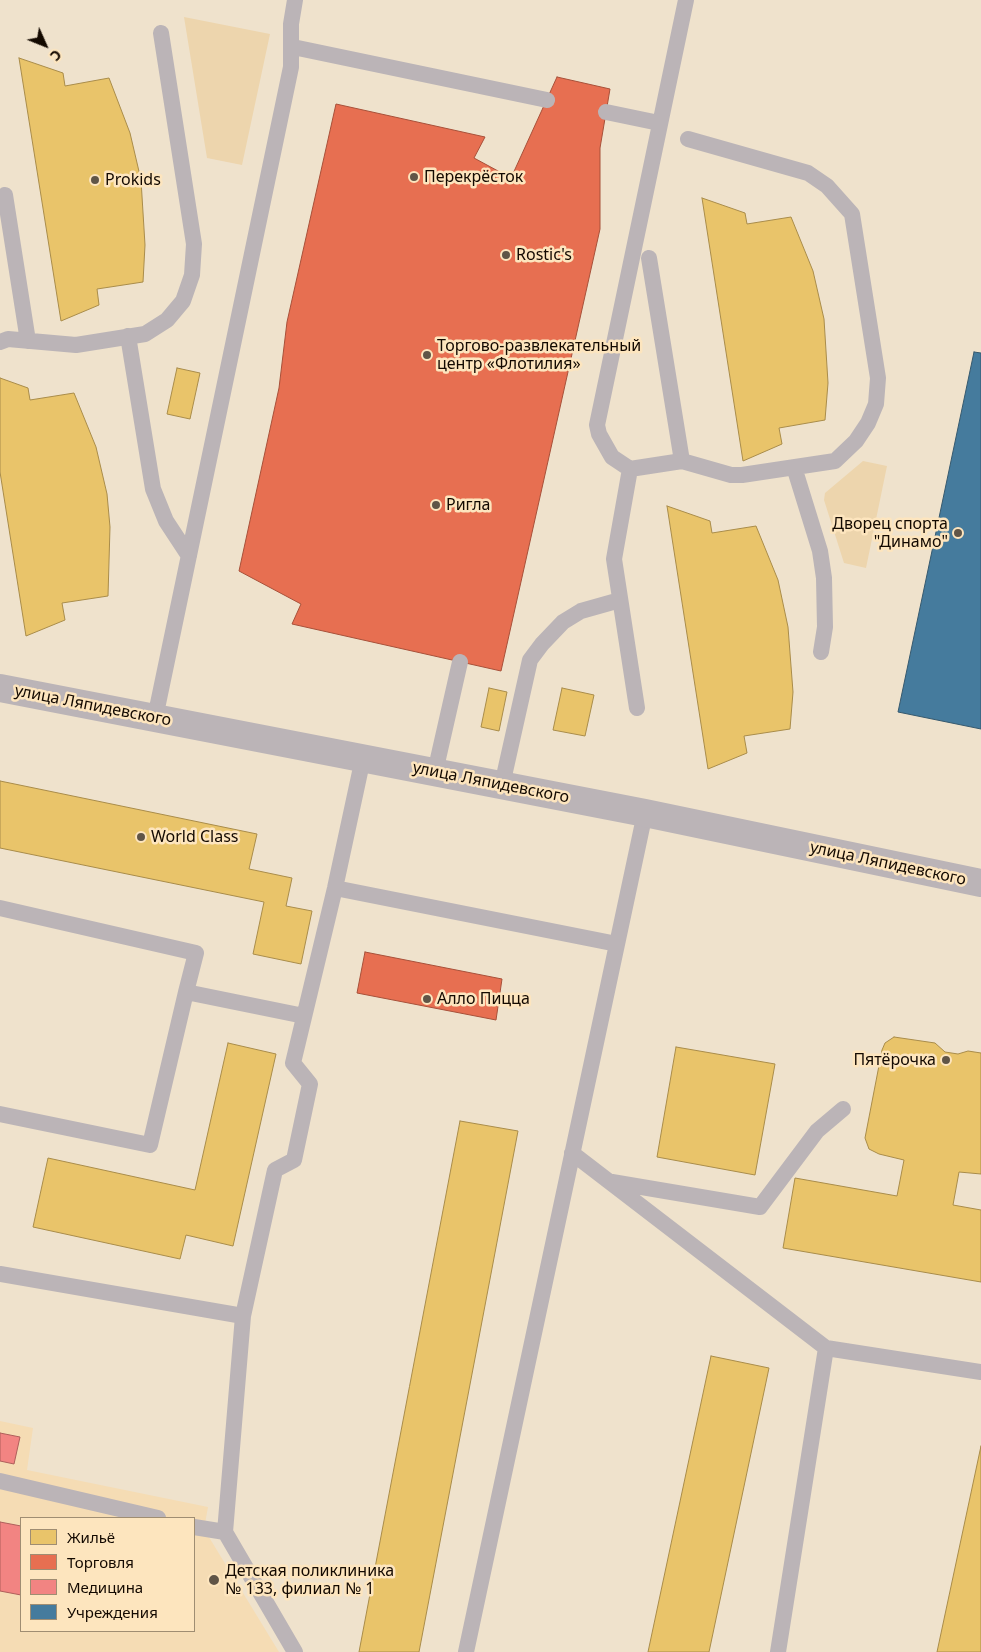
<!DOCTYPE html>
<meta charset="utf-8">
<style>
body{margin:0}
#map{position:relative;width:981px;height:1652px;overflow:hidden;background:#efe2cc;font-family:"Noto Sans",sans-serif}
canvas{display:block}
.legend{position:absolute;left:20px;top:1517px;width:175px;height:115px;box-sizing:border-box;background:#fde5be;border:1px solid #9f8d72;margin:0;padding:6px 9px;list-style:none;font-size:15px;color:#130900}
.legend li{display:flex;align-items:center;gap:10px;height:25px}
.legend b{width:25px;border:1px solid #9f8d72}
.north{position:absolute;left:20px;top:20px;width:50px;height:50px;-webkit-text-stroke:4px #fde5be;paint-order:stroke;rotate:134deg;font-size:14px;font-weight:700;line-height:20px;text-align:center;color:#130900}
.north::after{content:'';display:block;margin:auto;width:18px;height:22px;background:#130900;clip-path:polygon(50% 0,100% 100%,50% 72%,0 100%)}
</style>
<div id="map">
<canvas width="981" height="1652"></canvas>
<ul class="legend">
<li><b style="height:14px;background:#e9c46a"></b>Жильё</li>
<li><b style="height:14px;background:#e76f51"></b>Торговля</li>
<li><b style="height:14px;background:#f28482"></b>Медицина</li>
<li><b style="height:14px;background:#457b9d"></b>Учреждения</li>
</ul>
<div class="north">С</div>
</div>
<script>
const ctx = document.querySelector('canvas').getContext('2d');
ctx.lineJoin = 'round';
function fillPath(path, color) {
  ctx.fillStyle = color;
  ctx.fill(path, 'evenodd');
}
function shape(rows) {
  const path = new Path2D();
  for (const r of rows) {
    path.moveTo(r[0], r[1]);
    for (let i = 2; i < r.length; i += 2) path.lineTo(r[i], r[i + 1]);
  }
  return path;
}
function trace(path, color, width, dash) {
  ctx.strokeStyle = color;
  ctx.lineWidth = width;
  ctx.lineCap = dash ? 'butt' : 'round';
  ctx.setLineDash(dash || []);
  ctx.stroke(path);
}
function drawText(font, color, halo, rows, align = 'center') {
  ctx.font = font + ' "Noto Sans",sans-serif';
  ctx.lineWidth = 5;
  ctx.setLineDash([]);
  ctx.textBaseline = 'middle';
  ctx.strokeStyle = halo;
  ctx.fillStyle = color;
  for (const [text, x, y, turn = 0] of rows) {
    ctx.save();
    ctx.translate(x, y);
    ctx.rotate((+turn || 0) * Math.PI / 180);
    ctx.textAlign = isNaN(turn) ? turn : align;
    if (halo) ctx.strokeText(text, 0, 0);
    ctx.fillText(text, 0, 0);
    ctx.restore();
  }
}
const built = shape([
 [0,1421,33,1428,27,1470,208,1507,204,1529,279,1652,0,1652],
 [21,1518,194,1518,194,1631,21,1631]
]);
const green = shape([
 [184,17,270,34,242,165,207,158],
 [863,461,887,466,866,568,844,563,824,500,825,493]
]);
const homes = shape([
 [19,58,63,73,65,86,109,78,130,133,141,180,145,245,143,282,97,289,99,305,61,321,19,58],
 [702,198,745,213,747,224,791,217,813,271,824,319,828,383,825,420,779,428,782,444,743,461,702,198],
 [177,368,200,373,190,419,167,414,177,368],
 [0,378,28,388,30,400,74,393,96,447,107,494,110,527,108,596,62,603,65,620,26,636,0,472,0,378],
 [667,506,710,521,712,533,756,526,778,580,788,627,793,692,790,729,744,736,747,753,708,769,667,506],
 [489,688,507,692,499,731,481,727,489,688],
 [562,688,594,695,585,736,553,730,562,688],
 [0,781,257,834,249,869,292,878,286,906,312,911,301,964,253,954,264,902,0,848,0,781],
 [894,1037,935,1043,945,1052,958,1054,968,1051,981,1053,981,1174,959,1172,953,1205,981,1210,981,1282,783,1248,795,1178,897,1196,904,1160,879,1154,869,1149,865,1138,882,1050,885,1043,894,1037],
 [228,1043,276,1054,233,1246,186,1235,180,1259,33,1227,48,1158,195,1190,228,1043],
 [676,1047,775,1064,755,1175,657,1157,676,1047],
 [460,1121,518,1131,476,1353,419,1652,359,1652,460,1121],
 [711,1356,769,1368,709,1652,648,1652,711,1356],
 [981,1446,981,1652,937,1652,981,1446]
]);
const shops = shape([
 [557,77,610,89,600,148,600,229,501,671,292,624,301,604,239,571,279,388,287,322,336,104,485,137,474,158,511,178,557,77],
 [365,952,502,979,496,1020,357,993,365,952]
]);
const health = shape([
 [0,1433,20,1437,14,1464,0,1461,0,1433],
 [0,1522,21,1526,21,1595,0,1591,0,1522]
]);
const public = shape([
 [974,352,981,353,981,729,898,712,974,352]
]);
const service = shape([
 [686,0,597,425,599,434,612,457,630,469,682,461,731,475,742,475,835,461,856,441,868,423,876,404,878,378,852,214,827,186,808,173,688,139],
 [293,47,547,100],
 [606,112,659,123],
 [5,195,28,341],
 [649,258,682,461],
 [128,336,153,489,166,521,189,556],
 [0,342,8,339,76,345,145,334,167,320,183,301,192,275,194,244,161,33],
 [794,467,820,551,824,578,825,627,821,652],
 [630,469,614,559,637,708],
 [155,718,291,67,291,24,295,0],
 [435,772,460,662],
 [502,785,530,660,542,644,563,622,581,611,620,600],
 [335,888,617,944],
 [0,908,196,953,186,992],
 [0,1114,150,1145,186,992,304,1016],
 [572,1153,826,1348,981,1372],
 [612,1182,760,1207,817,1131,843,1109],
 [0,1274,243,1316,275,1170,294,1160,310,1084,293,1063,335,888,363,758],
 [243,1316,225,1532,295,1652],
 [0,1481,158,1518],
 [194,1527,225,1532],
 [466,1652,645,813],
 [778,1652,826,1348]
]);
const tertiary = shape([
 [0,688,645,813,981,883]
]);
const markers = [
 [414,177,5,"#605547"],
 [95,180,5,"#605547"],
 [506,255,5,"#605547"],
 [427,355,5,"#605547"],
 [436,505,5,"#605547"],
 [958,533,5,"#605547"],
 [141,837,5,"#605547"],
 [427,999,5,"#605547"],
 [946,1060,5,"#605547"],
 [214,1580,6,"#605547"]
];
const poiNames = [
 ["Перекрёсток",424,177],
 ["Prokids",105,180],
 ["Rostic's",516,255],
 ["Торгово-развлекательный",437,346],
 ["центр «Флотилия»",437,364],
 ["Ригла",446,505],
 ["Дворец спорта",948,524,"right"],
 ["\"Динамо\"",948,542,"right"],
 ["World Class",151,837],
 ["Алло Пицца",437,999],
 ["Пятёрочка",936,1060,"right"],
 ["Детская поликлиника",225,1571],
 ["№ 133, филиал № 1",225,1589]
];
const streetNames = [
 ["улица Ляпидевского",93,706,11],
 ["улица Ляпидевского",491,783,11],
 ["улица Ляпидевского",888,864,12]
];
fillPath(built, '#f5dcb4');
fillPath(green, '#edd5ad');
fillPath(homes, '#e9c46a');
trace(homes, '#a98c4a', 1);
fillPath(shops, '#e76f51');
trace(shops, '#a75039', 1);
fillPath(health, '#f28482');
trace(health, '#af5f5b', 1);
fillPath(public, '#457b9d');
trace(public, '#36596e', 1);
trace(service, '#bbb4b7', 16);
trace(tertiary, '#bbb4b7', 28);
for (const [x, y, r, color] of markers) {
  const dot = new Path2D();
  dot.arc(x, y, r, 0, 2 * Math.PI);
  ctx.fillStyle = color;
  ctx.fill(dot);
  trace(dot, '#fde5be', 2);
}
drawText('16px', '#130900', '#fde5be', poiNames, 'left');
drawText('16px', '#130900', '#fde5be', streetNames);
</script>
